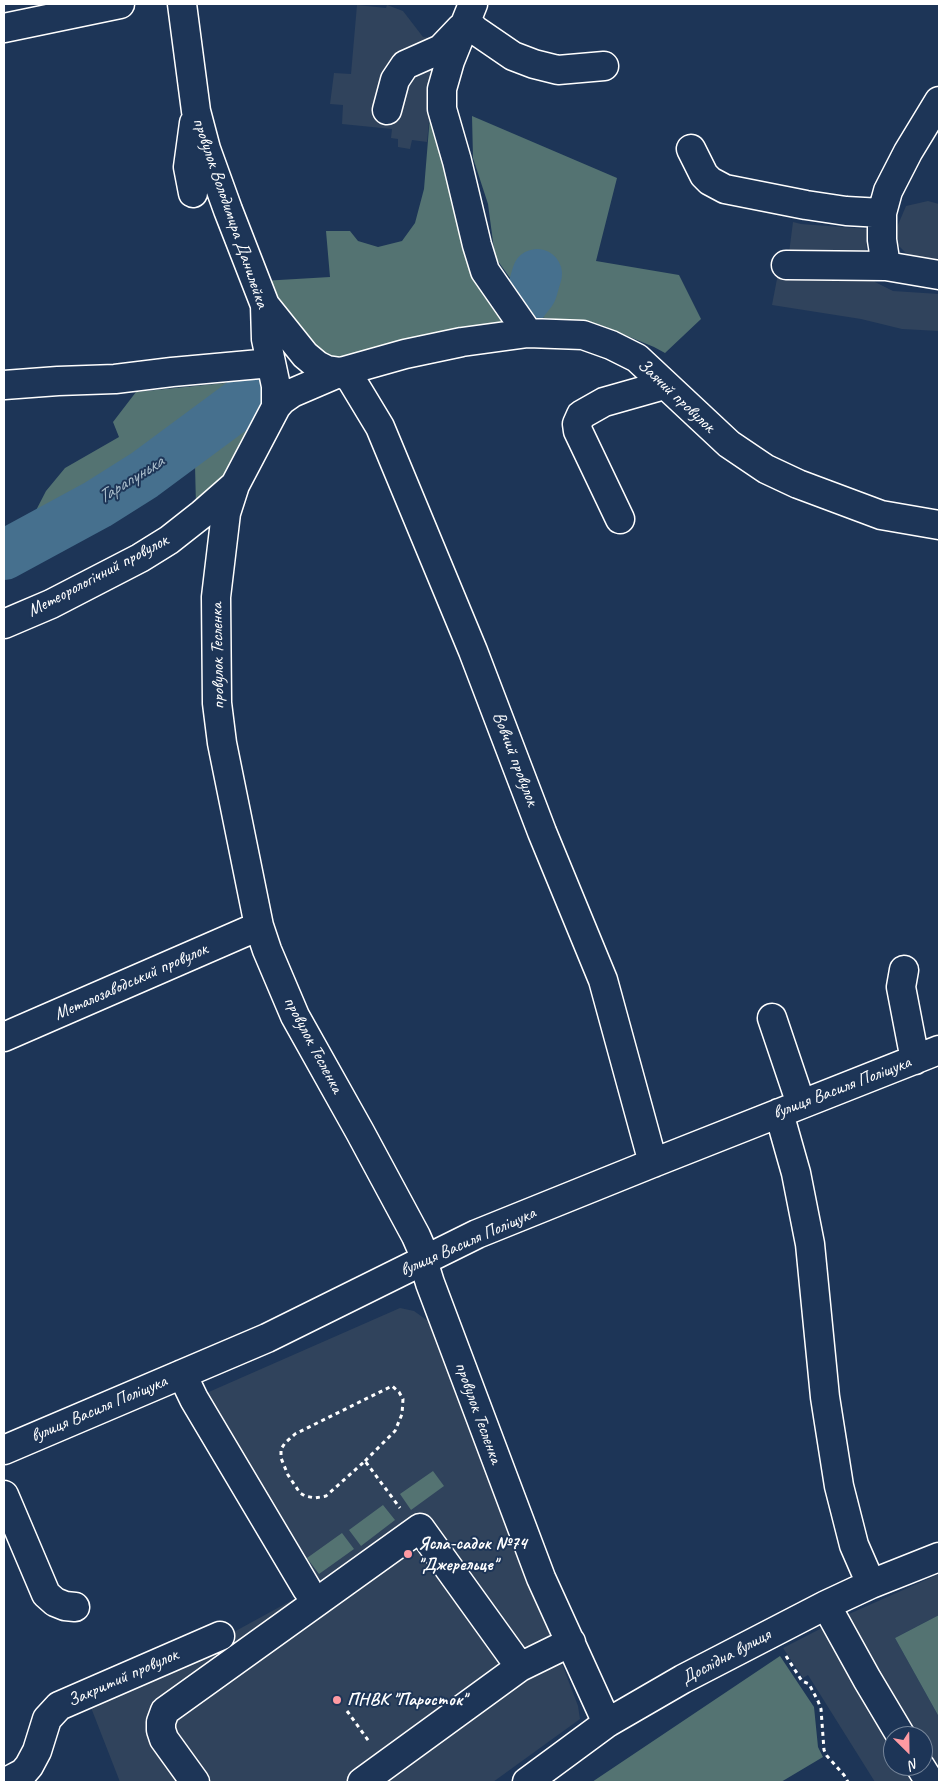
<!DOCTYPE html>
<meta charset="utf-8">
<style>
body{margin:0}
#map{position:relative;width:943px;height:1786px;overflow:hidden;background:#1d3557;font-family:Caveat,sans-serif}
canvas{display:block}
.frame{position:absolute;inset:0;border:5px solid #fff;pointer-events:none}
.north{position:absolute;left:883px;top:1726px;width:50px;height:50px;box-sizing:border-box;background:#1d3557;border:1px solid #77869a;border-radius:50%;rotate:157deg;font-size:14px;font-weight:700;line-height:20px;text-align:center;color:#fff}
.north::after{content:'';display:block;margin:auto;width:18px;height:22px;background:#ff9aa2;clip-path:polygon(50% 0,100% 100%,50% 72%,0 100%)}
</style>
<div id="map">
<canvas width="943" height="1786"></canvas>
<div class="frame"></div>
<div class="north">N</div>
</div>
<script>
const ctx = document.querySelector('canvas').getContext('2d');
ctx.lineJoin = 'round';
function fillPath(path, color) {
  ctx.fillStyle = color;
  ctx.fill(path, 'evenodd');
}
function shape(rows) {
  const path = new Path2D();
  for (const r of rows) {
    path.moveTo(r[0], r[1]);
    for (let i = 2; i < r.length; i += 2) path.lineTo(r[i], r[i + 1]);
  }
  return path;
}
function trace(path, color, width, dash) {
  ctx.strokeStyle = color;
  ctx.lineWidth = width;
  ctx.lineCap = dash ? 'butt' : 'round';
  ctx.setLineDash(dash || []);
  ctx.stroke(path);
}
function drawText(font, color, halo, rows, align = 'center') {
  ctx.font = font + ' Caveat,sans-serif';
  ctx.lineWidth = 4;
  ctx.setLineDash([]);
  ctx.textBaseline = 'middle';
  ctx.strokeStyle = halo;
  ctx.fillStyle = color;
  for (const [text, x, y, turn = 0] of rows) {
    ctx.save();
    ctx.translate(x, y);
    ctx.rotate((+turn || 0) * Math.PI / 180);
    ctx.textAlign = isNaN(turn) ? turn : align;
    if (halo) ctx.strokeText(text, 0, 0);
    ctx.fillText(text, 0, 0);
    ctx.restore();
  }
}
const built = shape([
 [357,5,386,8,387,5,403,11,423,37,437,39,427,142,412,140,410,149,398,147,398,139,391,138,392,129,342,124,343,105,330,104,334,73,351,74],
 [928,201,939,204,939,263,907,254,892,239,906,206],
 [793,222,801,224,868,229,866,254,875,282,893,291,939,294,939,331,902,329,861,319,772,305,781,258,789,253],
 [400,1308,414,1311,428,1321,437,1334,578,1706,580,1719,493,1782,120,1782,90,1705,232,1633,316,1587,202,1395],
 [939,1574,939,1615,895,1638,939,1717,939,1782,875,1782,808,1675,803,1678,783,1648,849,1614],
 [893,1736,923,1736,923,1766,893,1766]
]);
const green = shape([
 [430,116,509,326,330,364,262,281,330,277,326,231,350,231,358,241,378,247,402,241,415,223,424,189],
 [472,116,617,178,596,261,679,275,701,319,665,353,654,347,603,326,538,317,495,257,488,204,473,158],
 [254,380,255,421,236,460,214,493,196,506,195,465,159,477,47,544,4,566,4,541,30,522,46,491,65,468,119,437,113,422,136,392],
 [433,1471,444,1486,411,1510,400,1494],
 [383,1505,395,1520,361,1546,349,1530],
 [342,1533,354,1549,319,1574,307,1558],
 [939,1615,939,1717,895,1638],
 [780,1656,814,1707,818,1747,823,1757,781,1782,592,1782]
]);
const river = shape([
 [521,305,532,291,537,274],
 [4,555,98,504,144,475,252,395]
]);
const path = shape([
 [365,1461,395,1431,402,1414,403,1399,399,1392,392,1386,295,1434,285,1443,281,1449,281,1458,288,1475,300,1493,305,1496,315,1498,326,1496,365,1461,400,1508],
 [786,1656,802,1681,809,1684,818,1701,821,1709,824,1750,827,1756,844,1775,848,1782],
 [347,1711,370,1743]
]);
const minor = shape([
 [182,4,196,111,206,149,228,210,265,305,266,339,276,386,276,407],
 [473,4,450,61,442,89,442,109,457,161,477,245,485,271,528,333],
 [467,22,475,30,513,56,534,64,558,70,604,66],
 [4,28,120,4],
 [387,110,395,80,405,65,441,49,461,28],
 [691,149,704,175,710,181,725,189,806,205,846,211,882,213],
 [193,193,188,167,194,123],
 [786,265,886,266,939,275],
 [886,266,882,240,882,213,888,191,908,152,939,101],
 [265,305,305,355,317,365,327,370,341,372,351,379,380,427,473,651,542,832,603,980,653,1163],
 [4,385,58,381,115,379,172,372,271,363],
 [620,519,578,431,577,424,581,415,604,402,664,385],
 [4,624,51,604,140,558,169,540,202,514,235,485],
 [904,970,901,987,915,1060],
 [772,1018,801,1104],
 [4,1037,259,926],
 [779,1113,796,1173,810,1244,825,1397,839,1486,854,1545,871,1584],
 [182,1374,194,1399,307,1589],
 [4,1450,267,1338,477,1234,653,1163,939,1050],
 [4,1495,46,1594,55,1602,65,1606,75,1607],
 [826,1605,867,1679,901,1736],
 [607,1723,541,1578,430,1283,426,1270,426,1259,416,1236,360,1132,295,1016,267,950,259,926,222,743,217,703,216,597,226,513,235,485,276,407,282,400,292,393,341,372,405,354,462,342,528,333,583,335,611,345,637,358,729,444,766,469,798,484,881,515,939,525],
 [920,1766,930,1782],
 [6,1782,23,1773,29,1766,37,1751,47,1719,59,1706,220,1636],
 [195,1782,164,1739,161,1730,161,1722,165,1711,420,1528,520,1667],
 [362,1782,520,1667,571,1642],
 [527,1782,607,1723,683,1679,826,1605,871,1584,939,1557]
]);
const markers = [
 [408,1554,5,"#ff9aa2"],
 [337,1700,5,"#ff9aa2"]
];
const streetNames = [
 ["провулок Володимира Данилейка",230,213,71],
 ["Заячий провулок",676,396,43],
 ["Метеорологічний провулок",98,576,-28],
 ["провулок Тесленка",218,656,-91],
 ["Вовчий провулок",515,759,69],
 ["Металозаводський провулок",131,982,-24],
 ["провулок Тесленка",313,1045,62],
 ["вулиця Василя Поліщука",842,1088,-21],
 ["вулиця Василя Поліщука",468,1242,-24],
 ["вулиця Василя Поліщука",99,1409,-23],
 ["провулок Тесленка",478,1413,70],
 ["Дослідна вулиця",726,1657,-28],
 ["Закритий провулок",123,1678,-24]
];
const poiNames = [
 ["Ясла-садок №74",418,1544],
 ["\"Джерельце\"",418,1565],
 ["ПНВК \"Паросток\"",347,1700]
];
const waterNames = [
 ["Тарапунька",131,480,-32]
];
fillPath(built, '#30435c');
fillPath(green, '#547372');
trace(river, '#46708e', 50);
trace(minor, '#fff', 31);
trace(path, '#fff', 3, [4, 4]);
trace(minor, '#1d3557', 28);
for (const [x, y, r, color] of markers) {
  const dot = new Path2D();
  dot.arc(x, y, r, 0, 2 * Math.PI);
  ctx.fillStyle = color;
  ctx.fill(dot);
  trace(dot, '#1d3557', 2);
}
drawText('18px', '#fff', '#1d3557', streetNames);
drawText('bold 18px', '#fff', '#1d3557', poiNames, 'left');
drawText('italic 19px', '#acbfcc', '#1d3557', waterNames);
</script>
